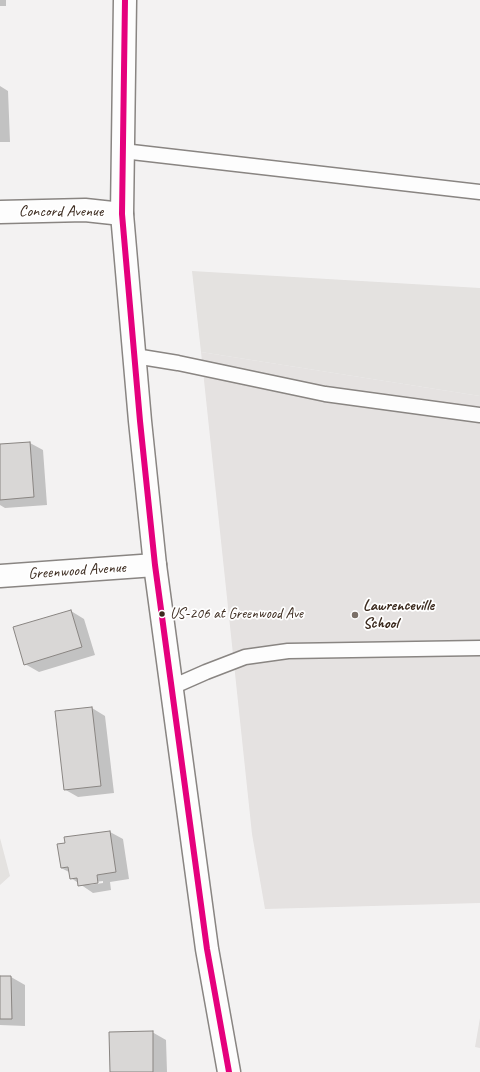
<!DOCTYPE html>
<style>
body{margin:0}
canvas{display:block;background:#f3f2f2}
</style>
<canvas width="480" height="1072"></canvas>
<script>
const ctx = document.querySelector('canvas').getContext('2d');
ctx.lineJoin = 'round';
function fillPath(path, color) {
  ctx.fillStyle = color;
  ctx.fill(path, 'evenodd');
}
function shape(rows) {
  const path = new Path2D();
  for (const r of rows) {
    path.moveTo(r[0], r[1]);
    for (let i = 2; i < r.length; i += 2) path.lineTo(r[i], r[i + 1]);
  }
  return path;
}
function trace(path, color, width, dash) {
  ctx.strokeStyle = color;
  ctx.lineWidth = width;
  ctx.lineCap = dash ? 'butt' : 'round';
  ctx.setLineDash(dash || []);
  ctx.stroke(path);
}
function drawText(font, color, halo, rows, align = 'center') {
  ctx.font = font + ' Caveat,sans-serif';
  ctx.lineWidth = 3.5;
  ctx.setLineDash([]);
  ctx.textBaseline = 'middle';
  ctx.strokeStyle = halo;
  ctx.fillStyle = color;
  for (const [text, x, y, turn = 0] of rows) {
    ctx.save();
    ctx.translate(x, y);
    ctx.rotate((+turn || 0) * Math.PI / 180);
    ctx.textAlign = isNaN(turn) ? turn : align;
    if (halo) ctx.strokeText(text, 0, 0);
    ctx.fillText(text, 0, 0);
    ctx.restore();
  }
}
const built = shape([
 [201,352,480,396,480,903,265,909,252,834],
 [480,1018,480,1048,475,1047]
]);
const green = shape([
 [192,271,480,288,480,396,201,352],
 [0,838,10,876,0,885]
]);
const shadow = shape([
 [0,0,6,0,6,6,0,6],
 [0,86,8,91,10,142,0,142],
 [30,443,43,450,47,505,5,508,0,505,0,445],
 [71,611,84,619,95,655,39,672,25,664],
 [92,708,105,716,114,793,78,797,64,789],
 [110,832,123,839,129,879,110,882,111,890,93,893,71,878,69,872,61,868,66,843],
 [103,881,103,883,88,885,86,883],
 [0,977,11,977,25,985,25,1026,0,1025],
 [152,1032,166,1040,167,1072,111,1072]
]);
const building = shape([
 [30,442,34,497,0,500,0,444,30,442],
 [71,610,82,647,24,665,13,627,71,610],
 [92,707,101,786,64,790,55,711,92,707],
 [110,831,116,872,97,875,98,883,78,886,77,878,70,879,68,867,61,868,57,844,65,843,64,837,110,831],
 [0,976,11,976,12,1019,0,1019,0,976],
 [153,1031,153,1072,110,1072,109,1032,153,1031]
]);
const lane = shape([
 [123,151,480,192],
 [135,356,178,363,325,394,480,415],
 [172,687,206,672,245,657,288,651,480,648]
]);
const street = shape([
 [0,212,85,210,122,214],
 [0,576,155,565]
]);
const highway = shape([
 [125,0,122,214,140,421,155,565,207,949,229,1072]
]);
const bus1 = shape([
 [125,0,122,214,140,421,155,565,207,949,229,1072]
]);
const markers = [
 [162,614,3.5,"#3b2a1e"],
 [355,615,4,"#7b7068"]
];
const busNames = [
 ["US-206 at Greenwood Ave",170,614]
];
const streetNames = [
 ["Concord Avenue",61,212],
 ["Greenwood Avenue",77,571,-4]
];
const poiNames = [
 ["Lawrenceville",363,606],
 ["School",363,624]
];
fillPath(built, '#e5e2e1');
fillPath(green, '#e4e2e0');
fillPath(shadow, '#0003');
fillPath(building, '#d9d7d6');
trace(building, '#898582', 1);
trace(lane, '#898582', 17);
trace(street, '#898582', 25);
trace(highway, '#898582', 25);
trace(lane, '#fdfdfd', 14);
trace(street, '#fdfdfd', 22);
trace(highway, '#fdfdfd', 22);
trace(bus1, '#e5007d', 6);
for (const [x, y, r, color] of markers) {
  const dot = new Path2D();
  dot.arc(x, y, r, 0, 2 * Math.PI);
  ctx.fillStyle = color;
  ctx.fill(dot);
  trace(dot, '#fff', 1.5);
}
drawText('15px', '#3b2a1e', '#fff', busNames, 'left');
drawText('16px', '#3b2a1e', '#fff', streetNames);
drawText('bold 16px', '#3b2a1e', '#fff', poiNames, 'left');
</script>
